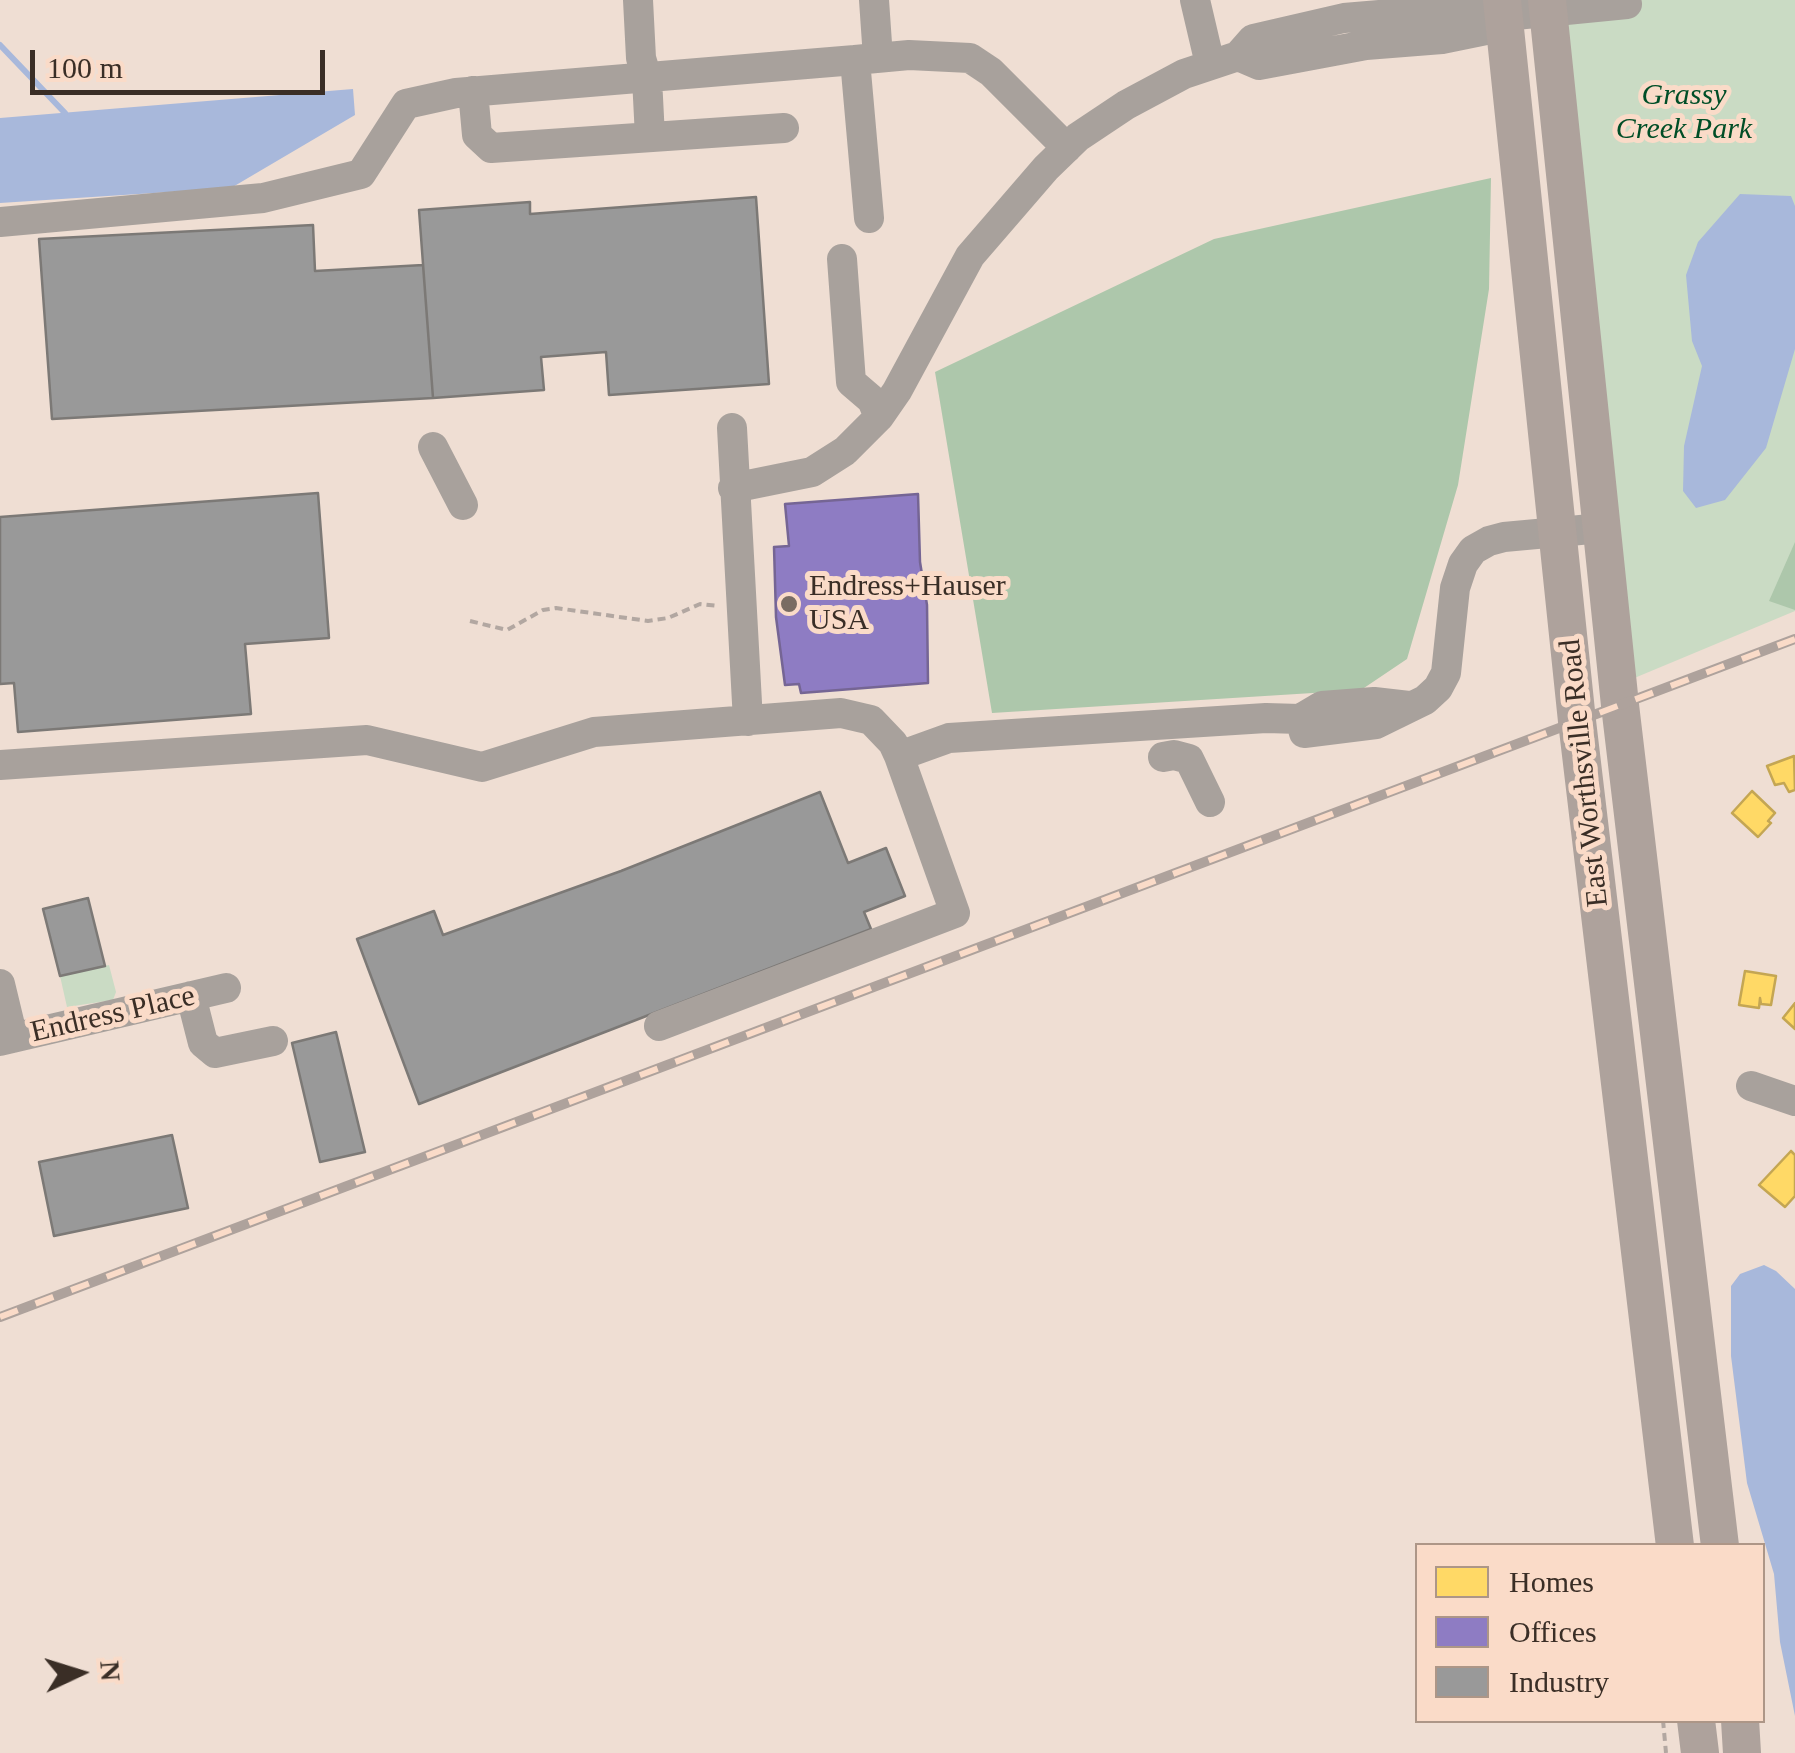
<!DOCTYPE html>
<style>
body{margin:0}
#map{position:relative;width:1795px;height:1753px;overflow:hidden;background:#efded3;font-family:Georgia,serif}
canvas{display:block}
.legend{position:absolute;left:1415px;top:1543px;width:350px;height:180px;box-sizing:border-box;background:#fadbc8;border:2px solid #ad9687;margin:0;padding:12px 18px;list-style:none;font-size:30px;color:#3a2e26}
.legend li{display:flex;align-items:center;gap:20px;height:50px}
.legend b{width:50px;border:2px solid #ad9687}
.north{position:absolute;left:30px;top:1623px;width:100px;height:100px;-webkit-text-stroke:8px #fadbc8;paint-order:stroke;rotate:86deg;font-size:28px;font-weight:700;line-height:40px;text-align:center;color:#3a2e26}
.north::after{content:'';display:block;margin:auto;width:35px;height:45px;background:#3a2e26;clip-path:polygon(50% 0,100% 100%,50% 72%,0 100%)}
.scale{position:absolute;left:30px;top:50px;width:295px;height:45px;box-sizing:border-box;border:5px solid #3a2e26;border-top:0;padding-left:12px;font-size:30px;line-height:35px;white-space:nowrap;color:#3a2e26;-webkit-text-stroke:8px #fadbc8;paint-order:stroke}
</style>
<div id="map">
<canvas width="1795" height="1753"></canvas>
<ul class="legend">
<li><b style="height:28px;background:#ffd966"></b>Homes</li>
<li><b style="height:28px;background:#8e7cc3"></b>Offices</li>
<li><b style="height:28px;background:#999"></b>Industry</li>
</ul>
<div class="north">N</div>
<div class="scale">100 m</div>
</div>
<script>
const ctx = document.querySelector('canvas').getContext('2d');
ctx.lineJoin = 'round';
function fillPath(path, color) {
  ctx.fillStyle = color;
  ctx.fill(path, 'evenodd');
}
function shape(rows) {
  const path = new Path2D();
  for (const r of rows) {
    path.moveTo(r[0], r[1]);
    for (let i = 2; i < r.length; i += 2) path.lineTo(r[i], r[i + 1]);
  }
  return path;
}
function trace(path, color, width, dash) {
  ctx.strokeStyle = color;
  ctx.lineWidth = width;
  ctx.lineCap = dash ? 'butt' : 'round';
  ctx.setLineDash(dash || []);
  ctx.stroke(path);
}
function drawText(font, color, halo, rows, align = 'center') {
  ctx.font = font + ' Georgia,serif';
  ctx.lineWidth = 10;
  ctx.setLineDash([]);
  ctx.textBaseline = 'middle';
  ctx.strokeStyle = halo;
  ctx.fillStyle = color;
  for (const [text, x, y, turn = 0] of rows) {
    ctx.save();
    ctx.translate(x, y);
    ctx.rotate((+turn || 0) * Math.PI / 180);
    ctx.textAlign = isNaN(turn) ? turn : align;
    if (halo) ctx.strokeText(text, 0, 0);
    ctx.fillText(text, 0, 0);
    ctx.restore();
  }
}
const green = shape([
 [1560,0,1795,0,1795,611,1632,679],
 [109,965,116,992,113,1000,67,1007,60,976]
]);
const forest = shape([
 [1491,178,1489,289,1458,485,1407,659,1361,690,992,713,935,372,1214,239],
 [1795,542,1795,610,1769,601]
]);
const water = shape([
 [353,89,355,115,231,188,0,203,0,118],
 [1740,194,1791,196,1795,206,1795,349,1766,448,1725,500,1696,508,1683,491,1684,446,1702,366,1692,341,1686,275,1698,242],
 [1764,1265,1776,1271,1795,1289,1795,1716,1780,1642,1774,1574,1747,1483,1731,1356,1731,1286,1740,1274]
]);
const homes = shape([
 [1794,756,1795,790,1789,792,1784,783,1775,785,1767,766,1794,756],
 [1752,791,1775,813,1768,821,1771,823,1758,837,1732,813,1752,791],
 [1745,971,1776,976,1771,1005,1761,1004,1760,998,1759,1008,1739,1005,1745,971],
 [1795,1003,1795,1029,1783,1018,1795,1003],
 [1791,1151,1795,1155,1795,1196,1785,1207,1759,1185,1791,1151]
]);
const offices = shape([
 [918,494,920,562,927,605,928,683,801,693,799,684,785,685,776,617,774,547,789,546,785,504,918,494]
]);
const industry = shape([
 [756,197,769,384,609,395,606,352,541,357,544,390,433,398,419,210,530,202,530,214,756,197],
 [313,225,315,271,423,265,433,398,52,419,39,239,313,225],
 [318,493,329,638,245,644,251,714,18,732,14,683,0,684,0,517,318,493],
 [820,792,848,863,886,848,905,896,864,912,871,929,419,1104,357,939,434,911,443,935,621,871,820,792],
 [88,898,105,966,60,976,43,909,88,898],
 [336,1032,365,1152,320,1162,292,1043,336,1032],
 [172,1135,188,1208,54,1236,39,1162,172,1135]
]);
const stream = shape([
 [0,45,65,113]
]);
const path = shape([
 [470,621,507,630,543,610,556,608,648,621,668,618,700,604,718,606],
 [1663,1720,1666,1753]
]);
const minor = shape([
 [638,0,641,58,647,78,650,137],
 [874,0,878,58],
 [1195,0,1210,64],
 [1495,17,1486,30,1442,39,1366,45,1259,65,1238,56,1253,39,1344,18,1484,6,1495,17,1627,4],
 [855,60,909,55,970,58,991,72,1067,148],
 [473,91,477,135,491,148,784,128],
 [0,222,263,198,361,174,406,104,456,93,855,60,869,218],
 [879,417,897,391,970,256,1046,168,1078,137,1126,105,1184,74,1238,56],
 [732,428,748,721],
 [433,447,463,505],
 [733,488,812,472,845,451,879,417,872,400,851,382,842,259],
 [1300,719,1304,733,1376,724,1425,700,1438,688,1446,673,1455,588,1463,564,1473,550,1489,541,1504,537,1602,528],
 [1163,757,1174,755,1189,759,1210,802],
 [0,765,367,740,482,767,594,732,841,713,871,720,893,743,899,756,949,738,1266,718,1300,719,1322,706,1374,702,1409,706],
 [0,984,13,1038],
 [191,996,203,1043,215,1053,273,1041],
 [659,1026,955,913,899,756],
 [0,1041,226,988],
 [1751,1086,1795,1101]
]);
const major = shape([
 [1502,0,1577,721,1675,1546],
 [1547,0,1620,705,1720,1546],
 [1696,1720,1700,1753],
 [1740,1720,1742,1753]
]);
const rail = shape([
 [0,1317,1795,639]
]);
const markers = [
 [789,604,10,"#796c63"]
];
const parkNames = [
 ["Grassy",1684,96],
 ["Creek Park",1684,130]
];
const poiNames = [
 ["Endress+Hauser",809,587],
 ["USA",809,621]
];
const streetNames = [
 ["East Worthsville Road",1585,773,-96],
 ["Endress Place",113,1015,-13]
];
fillPath(green, '#cadbc4');
fillPath(forest, '#adc7ab');
fillPath(water, '#a8b8db');
fillPath(homes, '#ffd966');
trace(homes, '#c4a653', 2.5);
fillPath(offices, '#8e7cc3');
trace(offices, '#756594', 2.5);
fillPath(industry, '#999');
trace(industry, '#7c7976', 2.5);
trace(stream, '#a8b8db', 6);
trace(path, '#b2a7a1', 4, [8, 5]);
trace(minor, '#a8a19c', 30);
trace(major, '#aea29c', 38);
trace(rail, '#aea29c', 10);
trace(rail, '#fadbc8', 6, [19]);
for (const [x, y, r, color] of markers) {
  const dot = new Path2D();
  dot.arc(x, y, r, 0, 2 * Math.PI);
  ctx.fillStyle = color;
  ctx.fill(dot);
  trace(dot, '#fadbc8', 4);
}
drawText('italic 30px', '#004e27', '#fadbc8', parkNames);
drawText('30px', '#3a2e26', '#fadbc8', poiNames, 'left');
drawText('30px', '#3a2e26', '#fadbc8', streetNames);
</script>
